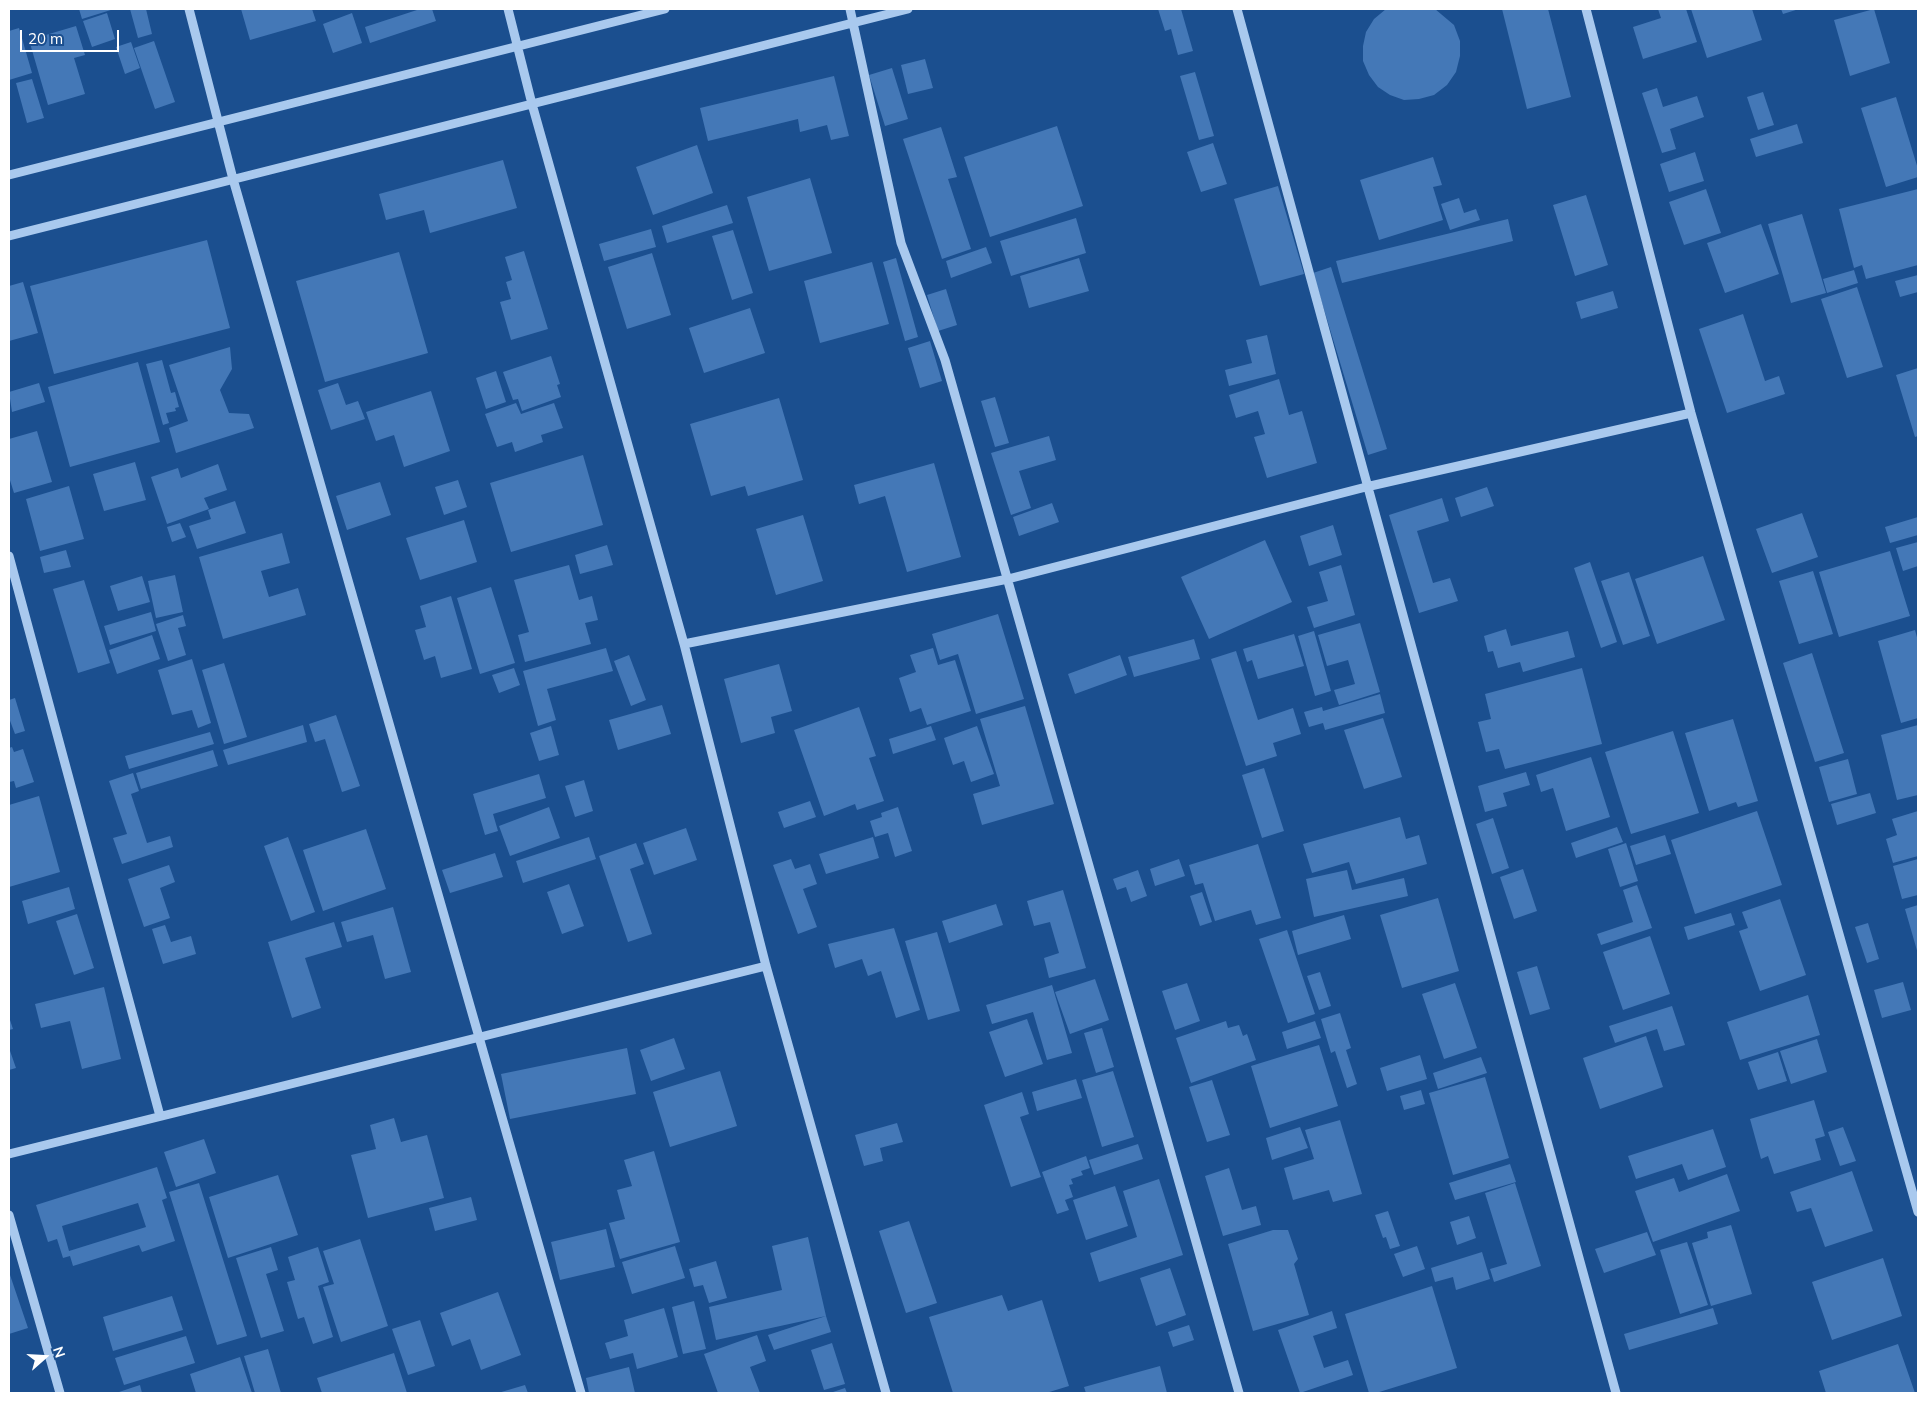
<!DOCTYPE html>
<style>
body{margin:0}
#map{position:relative;width:1927px;height:1402px;overflow:hidden;background:#1b4f8f;font-family:Mulish,sans-serif}
canvas{display:block}
.frame{position:absolute;inset:0;border:10px solid #fff;pointer-events:none}
.north{position:absolute;left:20px;top:1332px;width:50px;height:50px;-webkit-text-stroke:4px #1b4f8f;paint-order:stroke;rotate:71deg;font-size:14px;font-weight:700;line-height:20px;text-align:center;color:#fff}
.north::after{content:'';display:block;margin:auto;width:18px;height:22px;background:#fff;clip-path:polygon(50% 0,100% 100%,50% 72%,0 100%)}
.scale{position:absolute;left:20px;top:30px;width:99px;height:22px;box-sizing:border-box;border:2px solid #fff;border-top:0;padding-left:6px;font-size:15px;line-height:18px;white-space:nowrap;color:#fff;-webkit-text-stroke:4px #1b4f8f;paint-order:stroke}
</style>
<div id="map">
<canvas width="1927" height="1402"></canvas>
<div class="frame"></div>
<div class="north">N</div>
<div class="scale">20 m</div>
</div>
<script>
const ctx = document.querySelector('canvas').getContext('2d');
ctx.lineJoin = 'round';
function fillPath(path, color) {
  ctx.fillStyle = color;
  ctx.fill(path, 'evenodd');
}
function shape(rows) {
  const path = new Path2D();
  for (const r of rows) {
    path.moveTo(r[0], r[1]);
    for (let i = 2; i < r.length; i += 2) path.lineTo(r[i], r[i + 1]);
  }
  return path;
}
function trace(path, color, width, dash) {
  ctx.strokeStyle = color;
  ctx.lineWidth = width;
  ctx.lineCap = dash ? 'butt' : 'round';
  ctx.setLineDash(dash || []);
  ctx.stroke(path);
}
const building = shape([
 [79,9,114,9,82,19],
 [130,9,146,9,152,34,138,38],
 [241,9,312,9,316,21,250,40],
 [420,9,432,9,436,21,370,43,365,27],
 [1158,9,1181,9,1193,51,1178,55,1171,29,1165,31],
 [1386,9,1435,9,1454,25,1460,41,1460,56,1456,72,1447,85,1434,95,1419,99,1404,100,1390,95,1378,87,1369,75,1363,61,1363,46,1366,32,1374,19],
 [1502,9,1548,9,1571,97,1527,109],
 [1658,9,1686,9,1697,42,1643,59,1633,27,1661,18],
 [1691,9,1752,9,1762,40,1707,58],
 [1781,9,1799,9,1783,14],
 [1874,9,1890,63,1850,76,1834,20],
 [107,13,115,39,92,47,83,21],
 [352,13,362,43,333,53,323,24],
 [76,26,85,55,74,58,85,94,48,105,29,40],
 [19,28,32,73,9,80,9,31],
 [154,41,175,102,155,109,134,48],
 [131,42,140,68,125,74,116,47],
 [925,59,933,88,908,94,901,65],
 [892,68,908,119,885,126,869,75],
 [1195,72,1214,136,1199,140,1180,76],
 [834,76,849,136,831,140,827,125,800,132,798,119,708,141,700,108],
 [32,79,44,118,27,123,16,83],
 [1657,88,1663,107,1697,96,1704,117,1670,129,1676,149,1662,153,1642,93],
 [1763,92,1774,125,1758,130,1747,97],
 [1896,97,1918,169,1918,177,1886,187,1861,108],
 [1797,124,1803,143,1756,157,1750,139],
 [1057,126,1083,206,990,237,964,157],
 [941,127,957,177,948,179,971,249,942,259,903,139],
 [1213,143,1227,184,1201,192,1187,152],
 [697,145,713,193,653,215,636,167],
 [1695,152,1704,181,1669,192,1660,164],
 [1433,157,1442,185,1433,187,1443,220,1379,240,1360,180],
 [503,160,517,208,430,233,424,210,386,220,379,194],
 [810,178,832,253,769,271,747,197],
 [1278,186,1304,274,1260,286,1234,199],
 [1706,189,1721,233,1684,245,1669,202],
 [1918,189,1918,265,1866,279,1862,265,1854,268,1839,209],
 [1586,195,1608,265,1575,276,1553,205],
 [1459,198,1464,213,1476,209,1480,220,1450,230,1441,204],
 [727,205,733,223,667,243,662,226],
 [1802,214,1826,293,1791,303,1768,224],
 [1076,218,1086,253,1011,276,1000,241],
 [1508,219,1513,241,1342,283,1336,261],
 [1761,224,1779,274,1725,293,1707,243],
 [651,229,656,247,604,261,599,244],
 [733,230,753,293,732,300,712,236],
 [207,240,230,328,54,374,30,286],
 [986,247,992,263,951,278,946,261],
 [524,251,548,329,511,340,500,302,511,299,506,282,512,280,505,257],
 [399,252,428,353,325,382,296,281],
 [652,253,671,315,627,329,608,267],
 [896,258,918,337,905,341,883,262],
 [1079,258,1089,291,1029,308,1020,276],
 [872,262,889,324,820,343,804,281],
 [1331,267,1387,449,1368,455,1313,273],
 [1854,270,1858,283,1827,293,1823,279],
 [1918,275,1918,292,1900,297,1895,281],
 [23,282,38,333,9,341,9,286],
 [1857,287,1883,367,1847,378,1821,299],
 [946,289,957,325,938,331,927,295],
 [1613,291,1618,308,1581,319,1576,302],
 [750,308,765,353,704,373,689,328],
 [1743,314,1765,381,1779,376,1785,394,1727,413,1699,329],
 [1267,335,1276,374,1229,386,1225,370,1252,363,1246,340],
 [930,341,942,381,920,388,908,348],
 [230,347,232,369,220,390,229,413,249,414,254,428,176,453,169,428,188,421,169,365],
 [551,356,560,384,557,385,561,397,522,411,518,399,513,400,503,372],
 [162,360,171,393,175,392,179,407,175,408,176,411,166,413,169,423,163,425,146,364],
 [138,362,160,442,70,467,48,387],
 [1918,368,1918,436,1915,437,1896,375],
 [496,371,506,402,486,409,476,378],
 [1279,379,1289,415,1302,411,1317,463,1267,478,1254,437,1265,434,1258,411,1236,418,1229,395],
 [39,383,45,402,12,412,9,392],
 [338,383,346,405,358,401,365,419,331,430,318,390],
 [431,391,450,451,404,467,394,435,376,441,366,412],
 [995,397,1009,443,995,447,981,401],
 [779,398,803,480,748,496,745,486,711,496,690,424],
 [516,403,521,414,554,403,563,428,541,435,543,442,515,452,512,442,497,447,485,414],
 [37,431,52,482,14,493,9,477,9,439],
 [1049,436,1056,460,1019,471,1031,508,1011,515,991,453],
 [583,455,603,525,511,552,490,483],
 [135,462,146,500,104,511,93,474],
 [934,463,961,557,907,572,885,496,859,504,854,485],
 [218,464,227,490,204,498,209,509,167,524,151,477,178,468,181,478],
 [458,480,467,507,444,515,435,487],
 [380,482,391,515,347,530,336,496],
 [69,486,84,539,40,551,26,499],
 [1487,487,1494,506,1461,517,1455,498],
 [1442,498,1449,521,1417,531,1433,583,1450,578,1458,601,1419,613,1389,515],
 [235,501,246,533,197,549,189,526,211,519,208,510],
 [1052,503,1059,522,1019,536,1013,517],
 [1802,513,1818,557,1772,573,1756,529],
 [803,515,823,581,776,595,756,529],
 [1918,517,1918,535,1890,543,1885,527],
 [464,520,477,562,420,580,406,538],
 [180,523,186,537,172,542,167,527],
 [1333,525,1342,555,1309,566,1300,536],
 [282,533,290,563,261,571,269,597,298,588,306,615,223,639,199,557],
 [1265,540,1292,602,1209,639,1181,577],
 [1918,542,1918,566,1903,571,1896,548],
 [607,545,613,565,580,574,575,555],
 [66,550,71,567,44,573,40,557],
 [1890,551,1910,616,1839,637,1819,572],
 [1703,556,1725,620,1657,644,1635,579],
 [1590,562,1617,642,1601,648,1574,568],
 [569,565,579,600,592,596,598,620,585,623,591,644,525,662,518,635,529,632,514,580],
 [1341,565,1355,615,1314,628,1307,607,1328,601,1319,572],
 [1813,571,1833,634,1799,644,1779,581],
 [1629,572,1650,636,1623,645,1601,581],
 [175,575,183,612,156,618,148,581],
 [142,576,150,602,118,611,110,586],
 [84,580,110,663,78,673,53,589],
 [491,587,515,663,480,674,457,598],
 [451,596,472,669,441,678,435,656,424,660,415,630,426,627,420,606],
 [151,612,156,631,110,645,104,626],
 [998,614,1024,699,976,714,958,654,940,660,932,634],
 [183,615,186,626,178,628,186,655,168,661,156,624],
 [1360,623,1380,692,1339,705,1334,690,1355,684,1348,660,1327,666,1318,635],
 [1506,629,1511,646,1568,631,1575,657,1523,672,1520,662,1498,668,1493,651,1488,652,1484,636],
 [1915,630,1918,641,1918,718,1901,723,1878,641],
 [1314,631,1331,691,1315,696,1298,636],
 [1294,634,1304,666,1258,679,1252,660,1247,662,1243,649],
 [152,635,160,659,117,674,109,650],
 [1194,639,1200,659,1134,677,1128,657],
 [606,648,613,671,547,689,556,720,538,726,523,671],
 [933,648,938,665,955,660,971,711,927,725,921,708,910,712,899,678,916,672,910,655],
 [1236,651,1258,720,1293,708,1301,734,1273,743,1277,756,1246,766,1211,659],
 [1812,653,1844,753,1815,762,1783,663],
 [629,655,646,700,631,706,614,661],
 [1120,655,1127,675,1075,694,1068,674],
 [192,659,211,723,198,728,192,710,172,715,158,670],
 [224,663,247,737,224,744,202,670],
 [779,664,792,711,771,717,775,733,741,743,724,679],
 [514,668,520,685,499,693,492,675],
 [1582,668,1602,744,1505,769,1499,749,1486,752,1478,722,1491,719,1485,694],
 [1380,694,1385,713,1325,730,1323,723,1309,727,1304,712,1322,707,1323,711],
 [15,698,25,731,15,734,9,718,9,700],
 [662,705,671,734,618,750,609,720],
 [1025,706,1054,804,982,825,973,794,1000,786,980,719],
 [859,707,876,756,869,758,884,801,857,810,855,804,824,816,794,730],
 [336,715,360,786,342,792,325,739,315,742,309,724],
 [1383,718,1402,777,1364,789,1344,730],
 [1733,719,1758,801,1738,807,1736,802,1709,811,1685,733],
 [303,725,307,742,228,765,223,750],
 [1918,725,1918,795,1897,800,1881,735],
 [551,726,559,755,539,761,530,733],
 [931,726,936,740,893,754,889,739],
 [977,726,994,774,971,782,964,761,953,765,944,738],
 [1673,731,1699,813,1631,834,1605,752],
 [210,732,214,744,129,769,125,756],
 [12,747,14,752,23,749,34,782,16,788,14,781,9,782,9,748],
 [213,750,218,766,141,789,136,773],
 [1591,757,1610,817,1566,831,1553,788,1541,792,1536,775],
 [1848,759,1857,794,1829,802,1819,767],
 [1264,768,1284,831,1262,838,1242,775],
 [1526,772,1530,785,1503,793,1507,806,1485,812,1478,786],
 [133,773,139,791,131,794,147,843,170,836,173,847,122,864,113,838,127,834,109,781],
 [539,774,546,798,493,814,498,831,485,835,473,794],
 [584,780,593,811,575,817,565,786],
 [1870,793,1876,813,1837,825,1831,804],
 [39,796,60,872,9,887,9,805],
 [810,801,816,817,784,828,778,812],
 [549,807,560,838,510,856,499,826],
 [898,807,912,851,895,857,888,833,875,837,870,821,882,817,881,813],
 [1757,811,1782,885,1695,914,1671,840],
 [1918,811,1918,856,1893,863,1886,839,1897,835,1892,819],
 [1400,817,1406,839,1419,835,1427,864,1356,884,1349,862,1312,873,1303,844],
 [1493,818,1509,868,1492,874,1476,824],
 [1617,827,1623,842,1576,858,1571,843],
 [686,828,697,860,654,875,643,843],
 [366,829,386,889,323,911,303,850],
 [1665,835,1671,854,1636,865,1630,846],
 [288,837,315,912,291,921,264,846],
 [589,837,596,859,523,883,516,861],
 [873,837,879,858,826,874,819,854],
 [636,843,644,864,630,869,652,934,628,942,599,856],
 [1626,843,1638,881,1620,887,1608,849],
 [1258,844,1281,918,1256,925,1251,910,1215,921,1203,883,1195,885,1189,865],
 [495,853,503,877,450,893,442,870],
 [791,859,795,869,810,864,817,884,803,889,817,927,798,934,773,865],
 [1179,859,1185,876,1155,886,1150,869],
 [1918,859,1918,895,1902,899,1893,866],
 [169,865,175,882,160,888,170,918,144,927,128,879],
 [1523,869,1537,911,1514,919,1500,877],
 [1138,870,1147,896,1131,902,1126,887,1117,890,1113,879],
 [1347,870,1352,890,1404,878,1408,896,1314,917,1306,879],
 [569,884,584,926,562,934,547,892],
 [1637,885,1652,928,1601,945,1597,934,1633,922,1623,890],
 [69,887,75,909,28,924,22,901],
 [1063,890,1086,968,1049,978,1044,958,1059,953,1050,922,1034,926,1027,901],
 [1202,892,1212,922,1200,926,1190,896],
 [1438,898,1459,971,1402,988,1380,915],
 [1780,899,1806,975,1760,991,1739,931,1748,928,1742,912],
 [996,904,1003,925,949,943,942,921],
 [1918,905,1918,954,1905,909],
 [393,907,411,972,385,979,373,935,347,942,341,922],
 [1731,913,1735,925,1688,940,1684,927],
 [77,914,94,968,74,975,56,921],
 [1344,915,1351,939,1298,955,1292,931],
 [334,922,342,947,305,958,321,1008,292,1018,268,942],
 [1868,923,1879,959,1867,963,1855,927],
 [165,925,171,942,191,936,196,954,163,964,152,929],
 [894,928,920,1010,896,1018,881,971,868,976,862,959,835,968,828,944],
 [1287,930,1315,1014,1288,1023,1259,939],
 [937,932,960,1011,928,1020,905,941],
 [1650,936,1670,994,1623,1010,1603,952],
 [1537,966,1550,1009,1530,1015,1517,972],
 [1320,972,1331,1006,1319,1010,1307,976],
 [1095,979,1109,1020,1070,1034,1055,992],
 [1903,982,1911,1010,1882,1018,1874,990],
 [1187,983,1200,1021,1175,1030,1162,991],
 [1455,983,1477,1048,1444,1059,1422,994],
 [1052,985,1072,1053,1047,1060,1033,1012,992,1024,986,1005],
 [104,987,121,1059,82,1069,70,1021,41,1028,35,1004],
 [1808,995,1820,1035,1740,1060,1727,1022],
 [1672,1006,1685,1045,1664,1051,1657,1029,1615,1043,1609,1026],
 [1340,1013,1351,1048,1346,1050,1357,1084,1347,1088,1335,1051,1331,1053,1321,1019],
 [9,1017,13,1029,9,1030],
 [1027,1019,1043,1064,1005,1077,989,1032],
 [1226,1021,1228,1028,1239,1025,1243,1036,1247,1034,1256,1060,1191,1083,1176,1038],
 [1315,1021,1321,1038,1287,1049,1282,1032],
 [1102,1028,1114,1067,1096,1073,1084,1033],
 [1646,1036,1663,1087,1600,1109,1583,1058],
 [674,1038,685,1069,651,1081,640,1050],
 [1817,1039,1827,1072,1791,1084,1780,1051],
 [1319,1045,1338,1106,1270,1128,1251,1066],
 [9,1048,16,1068,9,1070],
 [627,1048,636,1094,510,1119,501,1074],
 [1778,1052,1787,1081,1758,1090,1748,1062],
 [1420,1055,1427,1079,1387,1091,1380,1068],
 [1481,1057,1487,1073,1438,1089,1433,1073],
 [720,1071,737,1126,670,1147,653,1092],
 [1113,1071,1134,1137,1102,1147,1082,1080],
 [1485,1077,1509,1158,1453,1175,1429,1093],
 [1076,1079,1082,1098,1037,1111,1032,1092],
 [1212,1080,1230,1135,1207,1142,1189,1087],
 [1421,1090,1425,1104,1404,1110,1400,1096],
 [1022,1092,1029,1114,1020,1117,1041,1177,1011,1187,984,1105],
 [1814,1100,1825,1136,1815,1139,1821,1160,1774,1174,1768,1156,1761,1159,1750,1119],
 [394,1118,401,1142,427,1135,444,1198,368,1218,351,1155,376,1149,370,1125],
 [1340,1120,1362,1194,1333,1202,1329,1190,1293,1200,1284,1168,1314,1159,1305,1130],
 [897,1123,903,1142,880,1148,883,1161,864,1166,855,1135],
 [1300,1127,1308,1148,1272,1160,1266,1138],
 [1843,1127,1856,1161,1840,1166,1828,1132],
 [1713,1129,1726,1167,1688,1180,1682,1164,1636,1179,1628,1156],
 [204,1139,216,1173,176,1187,164,1152],
 [1138,1144,1143,1159,1094,1175,1089,1160],
 [654,1151,680,1242,620,1259,609,1223,625,1219,617,1190,632,1186,624,1160],
 [1086,1156,1090,1168,1081,1171,1083,1175,1071,1179,1073,1184,1069,1185,1073,1197,1065,1200,1069,1210,1057,1214,1042,1172],
 [1510,1164,1516,1182,1455,1200,1449,1183],
 [157,1167,167,1198,162,1200,175,1241,142,1252,139,1245,73,1266,70,1256,63,1258,57,1239,48,1242,36,1205],
 [138,1203,146,1227,69,1251,62,1226],
 [1229,1168,1242,1210,1256,1206,1261,1225,1223,1236,1205,1176],
 [1852,1171,1873,1231,1825,1247,1811,1208,1797,1212,1790,1192],
 [1727,1174,1740,1211,1653,1242,1635,1191,1674,1178,1679,1192],
 [278,1175,298,1235,228,1258,209,1197],
 [1159,1179,1183,1255,1099,1282,1090,1253,1137,1237,1123,1191],
 [199,1183,247,1336,217,1345,169,1192],
 [1515,1183,1541,1266,1494,1282,1490,1269,1507,1264,1485,1193],
 [1115,1186,1128,1226,1086,1240,1073,1200],
 [471,1197,477,1220,435,1231,429,1208],
 [1388,1211,1400,1246,1390,1249,1386,1237,1383,1238,1375,1215],
 [1469,1216,1476,1238,1457,1245,1450,1222],
 [909,1221,937,1303,906,1313,879,1231],
 [1731,1225,1752,1294,1711,1306,1692,1243,1708,1238,1707,1232],
 [606,1229,615,1267,560,1280,551,1242],
 [1273,1230,1288,1230,1298,1259,1294,1264,1309,1315,1253,1331,1228,1244],
 [1647,1232,1656,1255,1604,1273,1595,1249],
 [808,1237,826,1316,716,1340,709,1307,782,1290,772,1246],
 [360,1239,388,1326,341,1342,323,1287,334,1284,323,1251],
 [1687,1242,1708,1305,1680,1314,1660,1250],
 [675,1246,685,1278,632,1294,622,1262],
 [1417,1246,1425,1269,1403,1277,1394,1254],
 [271,1247,278,1270,266,1274,284,1331,261,1338,236,1258],
 [318,1247,329,1282,318,1286,333,1337,313,1344,304,1317,298,1319,287,1282,295,1280,288,1257],
 [1482,1252,1490,1279,1456,1290,1453,1277,1435,1282,1431,1268],
 [1883,1258,1902,1316,1832,1340,1812,1282],
 [716,1261,727,1298,709,1303,703,1285,694,1287,689,1269],
 [1170,1268,1186,1315,1156,1326,1140,1278],
 [9,1272,28,1328,9,1334],
 [1432,1286,1457,1368,1376,1393,1369,1393,1345,1314],
 [498,1292,521,1355,481,1370,470,1339,452,1346,440,1313],
 [1002,1295,1008,1311,1042,1300,1069,1386,1046,1393,953,1393,929,1317],
 [172,1296,183,1330,113,1351,103,1317],
 [694,1301,706,1349,683,1354,672,1307],
 [664,1308,678,1357,637,1369,633,1353,610,1359,605,1343,628,1336,624,1320],
 [1713,1308,1718,1324,1629,1350,1624,1334],
 [1332,1311,1337,1328,1313,1336,1324,1368,1348,1360,1353,1375,1300,1393,1278,1330],
 [826,1316,831,1332,774,1350,768,1335],
 [420,1320,435,1366,408,1375,392,1329],
 [1189,1325,1194,1340,1173,1347,1168,1332],
 [757,1335,766,1361,750,1367,760,1393,718,1393,704,1354],
 [186,1336,195,1363,124,1385,115,1358],
 [832,1343,845,1384,824,1390,811,1350],
 [1898,1344,1915,1393,1826,1393,1819,1371],
 [268,1349,281,1393,255,1393,244,1356],
 [394,1353,407,1393,322,1393,317,1378],
 [240,1357,252,1393,196,1393,190,1374],
 [1160,1366,1167,1393,1086,1393,1084,1387],
 [629,1367,635,1393,589,1393,586,1378],
 [140,1385,142,1393,116,1393],
 [525,1385,528,1393,498,1393],
 [845,1388,847,1393,830,1393]
]);
const minor = shape([
 [189,9,233,179,581,1393],
 [508,9,532,104,684,644,766,966,886,1393],
 [850,9,901,243,945,360,1239,1393],
 [1237,9,1616,1393],
 [1586,9,1691,413,1918,1212],
 [9,175,665,9],
 [9,236,908,9],
 [9,556,160,1116],
 [684,644,1008,579,1366,487,1691,413],
 [9,1154,766,966],
 [9,1215,60,1393]
]);
fillPath(building, '#4478b7');
trace(minor, '#a9c9ee', 9);
</script>
